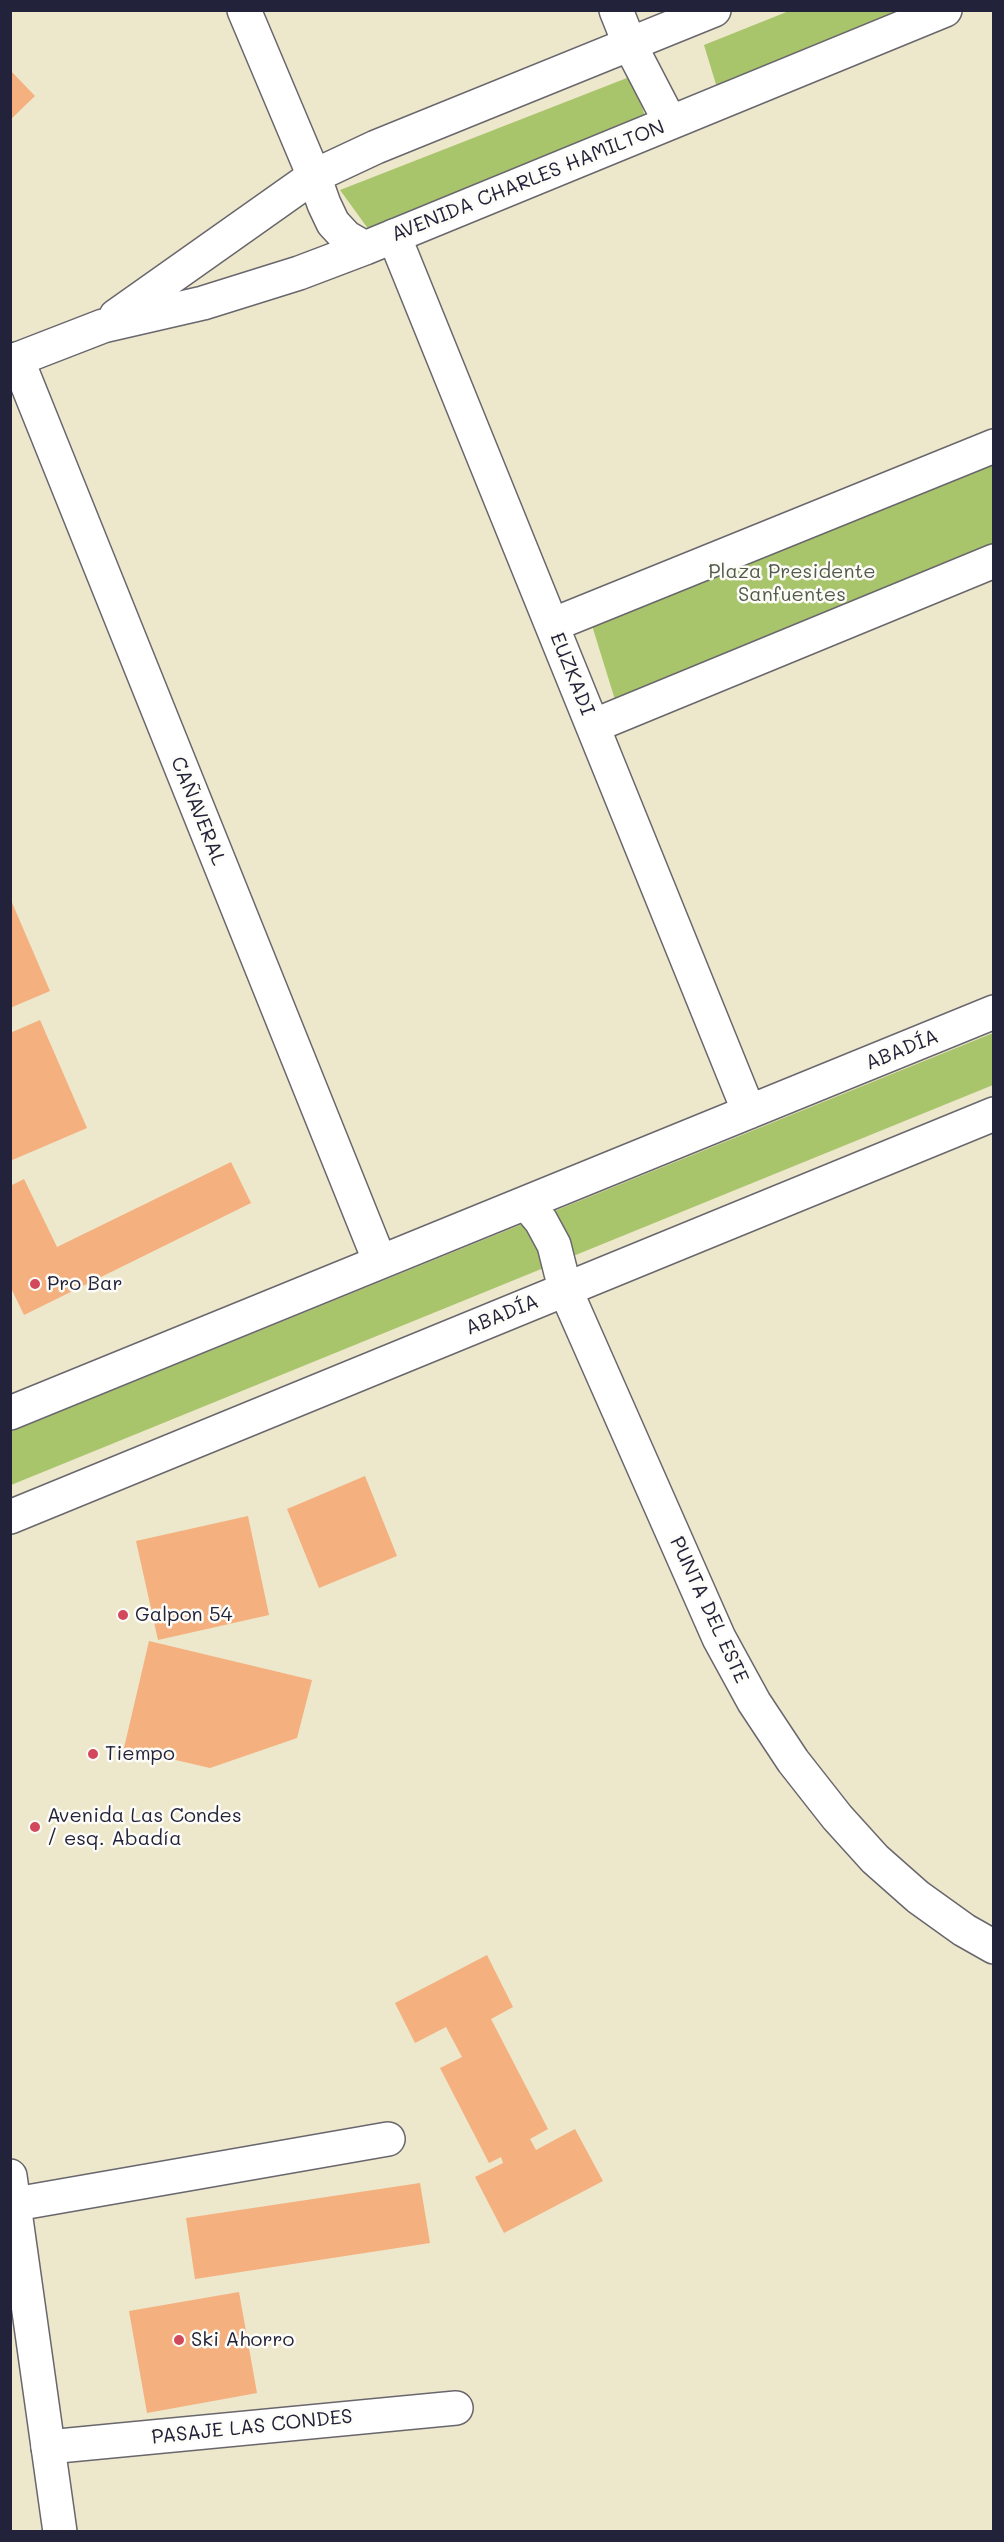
<!DOCTYPE html>
<meta charset="utf-8">
<style>
body{margin:0}
#map{position:relative;width:1004px;height:2542px;overflow:hidden;background:#ede7cb;font-family:Mali,sans-serif}
canvas{display:block}
.frame{position:absolute;inset:0;border:12px solid #22223b;pointer-events:none}
</style>
<div id="map">
<canvas width="1004" height="2542"></canvas>
<div class="frame"></div>
</div>
<script>
const ctx = document.querySelector('canvas').getContext('2d');
ctx.lineJoin = 'round';
function fillPath(path, color) {
  ctx.fillStyle = color;
  ctx.fill(path, 'evenodd');
}
function shape(rows) {
  const path = new Path2D();
  for (const r of rows) {
    path.moveTo(r[0], r[1]);
    for (let i = 2; i < r.length; i += 2) path.lineTo(r[i], r[i + 1]);
  }
  return path;
}
function trace(path, color, width, dash) {
  ctx.strokeStyle = color;
  ctx.lineWidth = width;
  ctx.lineCap = dash ? 'butt' : 'round';
  ctx.setLineDash(dash || []);
  ctx.stroke(path);
}
function drawText(font, color, halo, rows, align = 'center') {
  ctx.font = font + ' Mali,sans-serif';
  ctx.lineWidth = 5;
  ctx.setLineDash([]);
  ctx.textBaseline = 'middle';
  ctx.strokeStyle = halo;
  ctx.fillStyle = color;
  for (const [text, x, y, turn = 0] of rows) {
    ctx.save();
    ctx.translate(x, y);
    ctx.rotate((+turn || 0) * Math.PI / 180);
    ctx.textAlign = isNaN(turn) ? turn : align;
    if (halo) ctx.strokeText(text, 0, 0);
    ctx.fillText(text, 0, 0);
    ctx.restore();
  }
}
const green = shape([
 [789,11,913,11,718,91,704,45],
 [632,76,645,116,369,230,340,190],
 [993,454,993,549,616,703,590,619],
 [993,1033,993,1085,11,1485,10,1432]
]);
const building = shape([
 [10,70,35,96,10,120],
 [10,898,50,991,10,1008],
 [40,1020,87,1128,10,1161,10,1033],
 [231,1162,251,1203,24,1315,10,1286,10,1186,24,1179,57,1247],
 [365,1476,397,1556,319,1588,287,1509],
 [248,1516,269,1615,158,1640,136,1541],
 [149,1641,312,1680,297,1738,210,1768,124,1748],
 [487,1955,513,2007,491,2019,548,2129,530,2139,536,2150,575,2129,603,2181,504,2233,475,2177,503,2163,501,2157,489,2163,440,2068,462,2057,446,2027,415,2043,395,2003],
 [420,2183,430,2243,195,2279,186,2218],
 [239,2292,257,2393,147,2413,129,2311]
]);
const minor = shape([
 [244,10,314,176],
 [616,10,630,45,670,122],
 [394,236,749,1112],
 [17,359,380,1262],
 [552,625,994,446],
 [593,726,994,561],
 [526,1203,541,1221,554,1245,565,1289,719,1638,754,1702,793,1761,837,1817,875,1859,918,1897,964,1930,994,1947],
 [10,1413,994,1012],
 [10,1517,994,1114],
 [10,2205,388,2139],
 [48,2447,456,2408]
]);
const major = shape([
 [314,176,324,204,333,223,346,237,365,248],
 [116,316,314,176,376,147,714,10],
 [10,362,103,326,203,303,299,273,365,248,945,10],
 [10,2176,60,2532]
]);
const markers = [
 [35,1284,6,"#d1495b"],
 [123,1615,6,"#d1495b"],
 [93,1754,6,"#d1495b"],
 [35,1827,6,"#d1495b"],
 [179,2340,6,"#d1495b"]
];
const streetNames = [
 ["AVENIDA CHARLES HAMILTON",528,181,-22],
 ["EUZKADI",572,674,68],
 ["CAÑAVERAL",198,811,68],
 ["ABADÍA",902,1050,-22],
 ["ABADÍA",502,1315,-22],
 ["PUNTA DEL ESTE",709,1610,65],
 ["PASAJE LAS CONDES",252,2427,-6]
];
const parkNames = [
 ["Plaza Presidente",792,572],
 ["Sanfuentes",792,595]
];
const poiNames = [
 ["Pro Bar",47,1284],
 ["Galpon 54",135,1615],
 ["Tiempo",105,1754],
 ["Avenida Las Condes",47,1816],
 ["/ esq. Abadía",47,1839],
 ["Ski Ahorro",191,2340]
];
fillPath(green, '#a9c56c');
fillPath(building, '#f4b07e');
trace(minor, '#69676d', 36);
trace(major, '#69676d', 36);
trace(minor, '#fff', 33);
trace(major, '#fff', 33);
for (const [x, y, r, color] of markers) {
  const dot = new Path2D();
  dot.arc(x, y, r, 0, 2 * Math.PI);
  ctx.fillStyle = color;
  ctx.fill(dot);
  trace(dot, '#fdfcf7', 2);
}
drawText('20px', '#22223b', '#fdfcf7', streetNames);
drawText('20px', '#515b4c', '#fdfcf7', parkNames);
drawText('20px', '#22223b', '#fdfcf7', poiNames, 'left');
</script>
